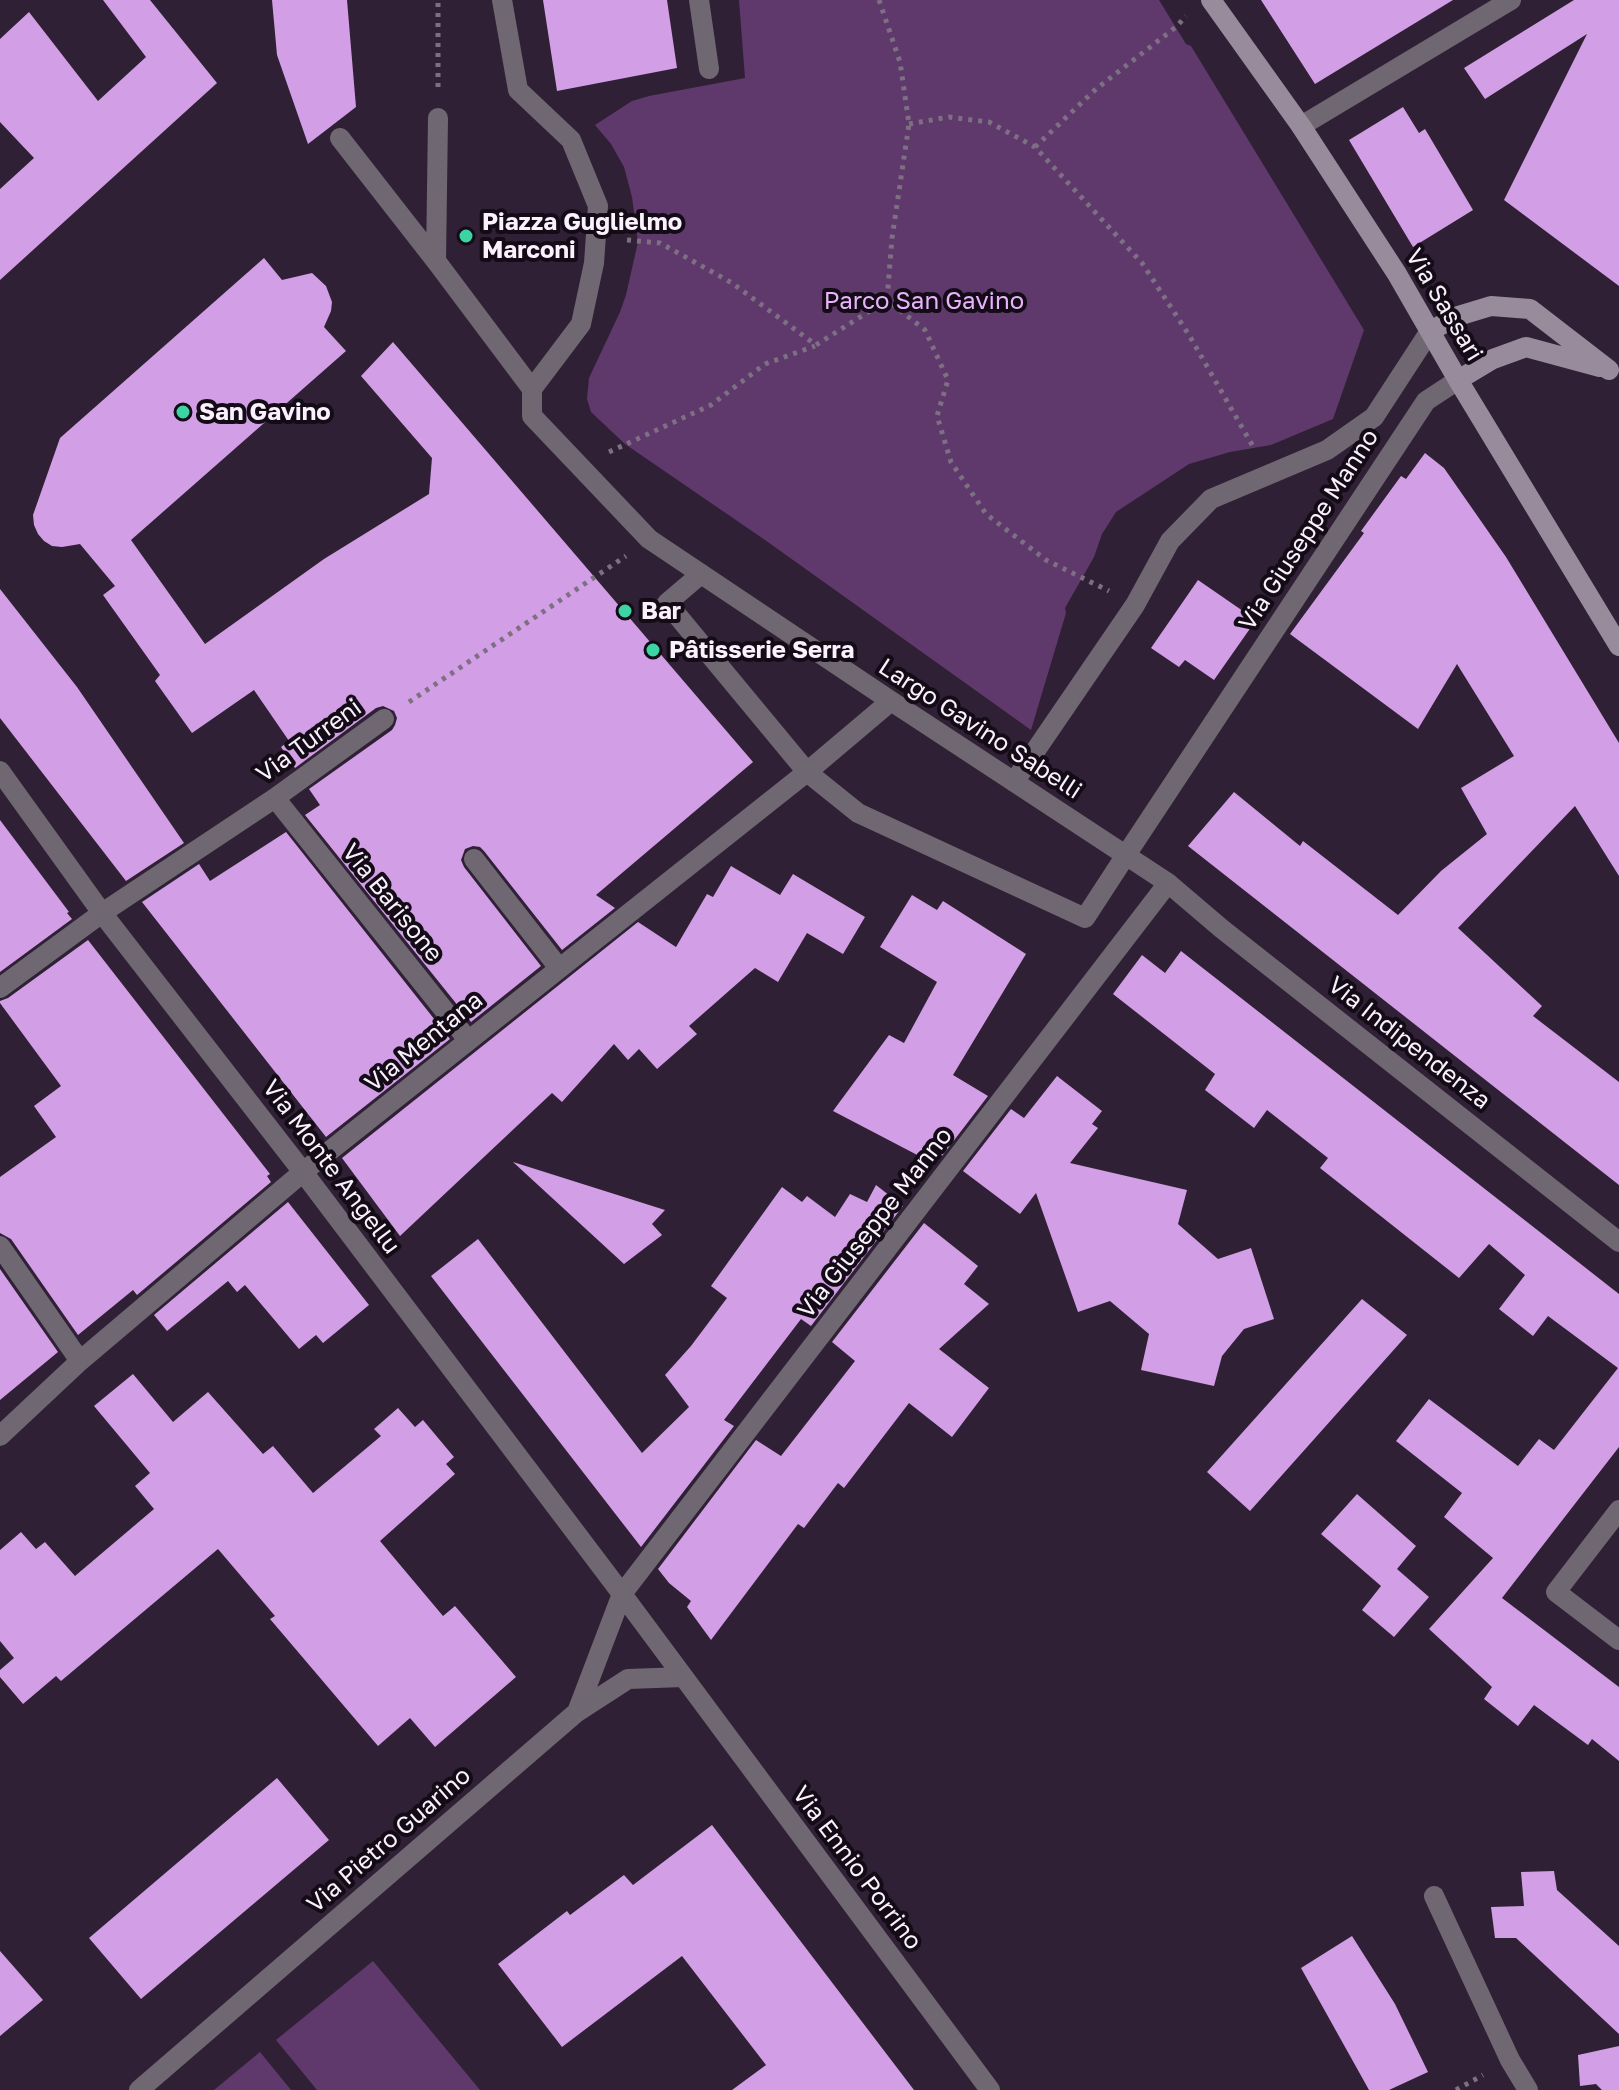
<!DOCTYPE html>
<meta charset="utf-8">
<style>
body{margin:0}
canvas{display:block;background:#2f2035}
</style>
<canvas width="1619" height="2090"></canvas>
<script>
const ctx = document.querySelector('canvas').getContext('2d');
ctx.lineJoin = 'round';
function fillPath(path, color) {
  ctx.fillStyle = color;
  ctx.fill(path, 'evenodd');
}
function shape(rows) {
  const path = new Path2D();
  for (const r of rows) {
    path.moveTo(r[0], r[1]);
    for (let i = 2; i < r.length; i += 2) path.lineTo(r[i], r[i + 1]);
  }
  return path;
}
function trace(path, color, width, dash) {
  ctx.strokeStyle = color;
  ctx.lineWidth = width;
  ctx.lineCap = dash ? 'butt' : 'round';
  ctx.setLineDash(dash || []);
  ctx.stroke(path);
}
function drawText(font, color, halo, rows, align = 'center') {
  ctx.font = font + ' "Golos Text",sans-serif';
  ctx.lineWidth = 8;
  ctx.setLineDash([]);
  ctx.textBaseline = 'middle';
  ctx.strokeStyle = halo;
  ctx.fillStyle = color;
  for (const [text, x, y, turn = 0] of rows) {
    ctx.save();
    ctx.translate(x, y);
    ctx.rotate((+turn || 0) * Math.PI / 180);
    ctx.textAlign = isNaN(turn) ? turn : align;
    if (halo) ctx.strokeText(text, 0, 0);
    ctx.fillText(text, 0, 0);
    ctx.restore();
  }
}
const green = shape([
 [739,0,1159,0,1186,44,1191,46,1364,330,1333,419,1271,445,1230,452,1189,464,1116,512,1102,534,1094,557,1065,608,1066,613,1031,730,765,540,625,444,591,412,587,399,589,378,620,312,626,295,638,242,632,197,624,167,611,144,595,125,632,101,649,96,745,78],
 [373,1961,480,2090,317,2090,276,2040],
 [260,2052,291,2090,214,2090]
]);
const building = shape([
 [103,0,150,0,217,83,0,280,0,189,34,158,0,122,0,39,29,12,98,101,146,57],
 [272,0,347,0,356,107,308,144,277,55],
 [543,0,667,0,677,68,557,91],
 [1261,0,1453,0,1315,84],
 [1574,0,1619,0,1619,286,1504,200,1587,34,1485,99,1464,68],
 [1403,107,1419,133,1425,129,1473,210,1413,247,1349,140],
 [264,258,282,280,312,273,326,286,332,302,331,311,324,327,346,351,131,540,205,644,324,559,429,494,432,458,361,376,393,342,753,762,596,895,615,908,562,950,484,851,480,847,473,846,465,849,461,860,464,867,541,966,471,1022,305,815,320,805,309,789,392,730,395,725,397,718,394,711,383,706,376,708,295,768,281,747,289,741,254,690,192,733,155,681,160,675,103,595,115,586,80,544,62,547,52,546,44,541,38,534,34,525,33,515,60,438],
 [1425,453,1444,468,1506,557,1619,743,1619,876,1575,806,1458,928,1542,1006,1533,1016,1619,1082,1619,1185,1188,846,1234,792,1300,846,1303,841,1398,915,1441,871,1487,834,1461,788,1514,756,1457,664,1418,729,1290,634,1364,533,1361,531,1401,476,1406,479],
 [1198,580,1256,620,1214,680,1185,660,1179,667,1151,648],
 [0,589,77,687,184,843,126,881,0,718],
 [0,820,69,912,67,913,72,919,0,972],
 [286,832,450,1039,326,1137,142,902,199,864,210,881],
 [731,866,780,895,793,874,865,917,843,954,807,933,778,982,755,968,689,1026,697,1034,657,1069,639,1049,628,1060,614,1044,562,1102,552,1093,400,1236,342,1158,638,922,676,947,707,894,713,897],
 [912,895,937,910,943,901,1026,954,953,1075,988,1096,942,1156,931,1147,923,1158,833,1111,889,1035,904,1043,937,982,880,947],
 [88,940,270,1174,267,1176,271,1182,137,1295,133,1290,78,1335,11,1239,0,1233,0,1177,56,1137,34,1106,61,1086,0,1003,0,1001,8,998],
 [1181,951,1619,1294,1619,1447,1502,1598,1619,1687,1619,1761,1592,1739,1588,1745,1534,1705,1518,1726,1484,1699,1492,1687,1429,1629,1493,1558,1444,1517,1462,1493,1396,1441,1429,1399,1518,1466,1539,1439,1554,1450,1618,1368,1548,1316,1533,1336,1499,1309,1525,1275,1489,1244,1459,1278,1320,1168,1328,1158,1267,1110,1254,1128,1205,1090,1215,1074,1113,994,1142,955,1165,973],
 [1057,1076,1102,1111,1092,1124,1098,1128,1070,1163,1187,1190,1178,1224,1218,1259,1251,1248,1274,1319,1244,1329,1222,1356,1214,1386,1141,1370,1149,1334,1110,1301,1078,1312,1036,1193,1020,1214,963,1171,1011,1109,1024,1118],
 [513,1162,665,1210,652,1224,662,1235,624,1264],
 [876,1185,903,1206,811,1326,801,1319,724,1420,734,1426,641,1547,431,1276,478,1239,642,1453,689,1407,665,1375,691,1346,727,1298,711,1286,782,1187,802,1202,807,1196,835,1217,850,1194,867,1202],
 [288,1202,369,1305,323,1343,316,1335,299,1349,245,1285,237,1292,228,1281,167,1331,154,1315],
 [924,1223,978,1266,964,1284,989,1304,939,1349,989,1388,952,1437,909,1403,844,1488,838,1483,804,1528,798,1524,711,1640,687,1607,691,1601,669,1583,658,1569,756,1440,781,1456,855,1361,832,1342],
 [0,1269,58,1352,0,1400],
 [1362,1299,1407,1335,1250,1511,1207,1472],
 [133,1374,173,1422,208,1392,263,1454,273,1446,313,1493,381,1436,374,1429,398,1408,415,1427,423,1420,454,1457,446,1464,455,1474,380,1541,443,1616,455,1606,516,1677,435,1747,410,1718,378,1746,270,1619,275,1616,218,1549,61,1681,56,1676,23,1704,0,1677,0,1670,14,1658,0,1641,0,1550,21,1532,36,1549,45,1542,75,1576,154,1509,135,1486,150,1473,94,1406],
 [1357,1494,1416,1546,1397,1569,1429,1597,1394,1637,1362,1610,1381,1586,1321,1534],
 [277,1778,329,1840,141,1999,89,1938],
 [712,1825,914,2090,732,2090,766,2065,682,1956,562,2047,498,1964,567,1911,570,1915,624,1875,633,1885],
 [1554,1871,1557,1890,1619,1946,1619,2034,1516,1938,1495,1938,1491,1907,1524,1906,1521,1872],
 [1352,1936,1395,2004,1428,2072,1389,2090,1369,2090,1301,1968],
 [0,1951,43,2000,0,2036],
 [1619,2046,1619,2090,1602,2090,1596,2084,1580,2086,1578,2055]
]);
const path = shape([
 [879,0,900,62,909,124,892,238,887,300],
 [438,87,438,0],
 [909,124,949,117,989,122,1035,147,1142,263,1189,335,1255,450],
 [1035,147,1096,89,1176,27,1186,16],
 [627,240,660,243,682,255,732,283,816,345,887,300,925,330,948,380,937,416,951,462,986,514,1046,560,1109,591],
 [609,452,711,405,765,364,815,346],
 [409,702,626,556],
 [1456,2090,1483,2075]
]);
const lane = shape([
 [701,574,667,603,807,772,858,813,1085,918,1126,855]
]);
const street = shape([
 [502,0,518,90,571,140,598,206,594,263,581,324,532,389],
 [699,0,709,69],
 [438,118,436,261,532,389],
 [1301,126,1511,0],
 [340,138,436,261],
 [532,389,532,416,649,539,891,701,1168,883,1222,929,1619,1242],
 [0,771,102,913,303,1172,622,1594,990,2090],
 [1014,782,1135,605,1170,541,1211,499,1327,450,1374,417,1430,331],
 [275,798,468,1040],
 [1126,855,1426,401,1458,380],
 [474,859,559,968],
 [0,988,102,913,275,798,384,719],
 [0,1246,80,1361],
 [0,1436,80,1361,303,1172,807,772,891,701],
 [1619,1510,1556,1592,1619,1640],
 [577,1712,628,1679,683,1677],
 [1434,1896,1510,2060,1528,2090],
 [139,2090,577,1712,622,1594,1168,883]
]);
const secondary = shape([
 [1211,0,1301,126,1397,274,1458,380,1619,646],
 [1430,331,1458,316,1491,306,1530,309,1609,370],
 [1458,380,1493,359,1526,347,1600,367]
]);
const markers = [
 [466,236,8,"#3cd4a4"],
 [183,412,8,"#3cd4a4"],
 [625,611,8,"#3cd4a4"],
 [653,650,8,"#3cd4a4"]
];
const poiNames = [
 ["Piazza Guglielmo",482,222],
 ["Marconi",482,250],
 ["San Gavino",199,412],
 ["Bar",641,611],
 ["Pâtisserie Serra",669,650]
];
const parkNames = [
 ["Parco San Gavino",924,301]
];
const streetNames = [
 ["Via Sassari",1444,305,59],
 ["Via Giuseppe Manno",1309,530,-57],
 ["Largo Gavino Sabelli",980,729,33],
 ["Via Turreni",309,741,-36],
 ["Via Barisone",392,903,51],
 ["Via Mentana",424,1042,-39],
 ["Via Indipendenza",1409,1043,38],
 ["Via Monte Angellu",331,1167,53],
 ["Via Giuseppe Manno",875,1223,-52],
 ["Via Pietro Guarino",389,1840,-41],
 ["Via Ennio Porrino",857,1868,53]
];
fillPath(green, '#5f386c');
fillPath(building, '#d29ee5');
trace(path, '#7d7082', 5, [4, 6]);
trace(lane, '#6f6772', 20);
trace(street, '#6f6772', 20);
trace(secondary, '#988b9c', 20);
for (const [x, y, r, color] of markers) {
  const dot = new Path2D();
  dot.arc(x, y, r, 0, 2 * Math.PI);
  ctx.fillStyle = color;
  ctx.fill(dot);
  trace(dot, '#130c16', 3);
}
drawText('bold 24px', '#fbf0fe', '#130c16', poiNames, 'left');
drawText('24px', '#e9b3fc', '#130c16', parkNames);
drawText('24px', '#fbf0fe', '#130c16', streetNames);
</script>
